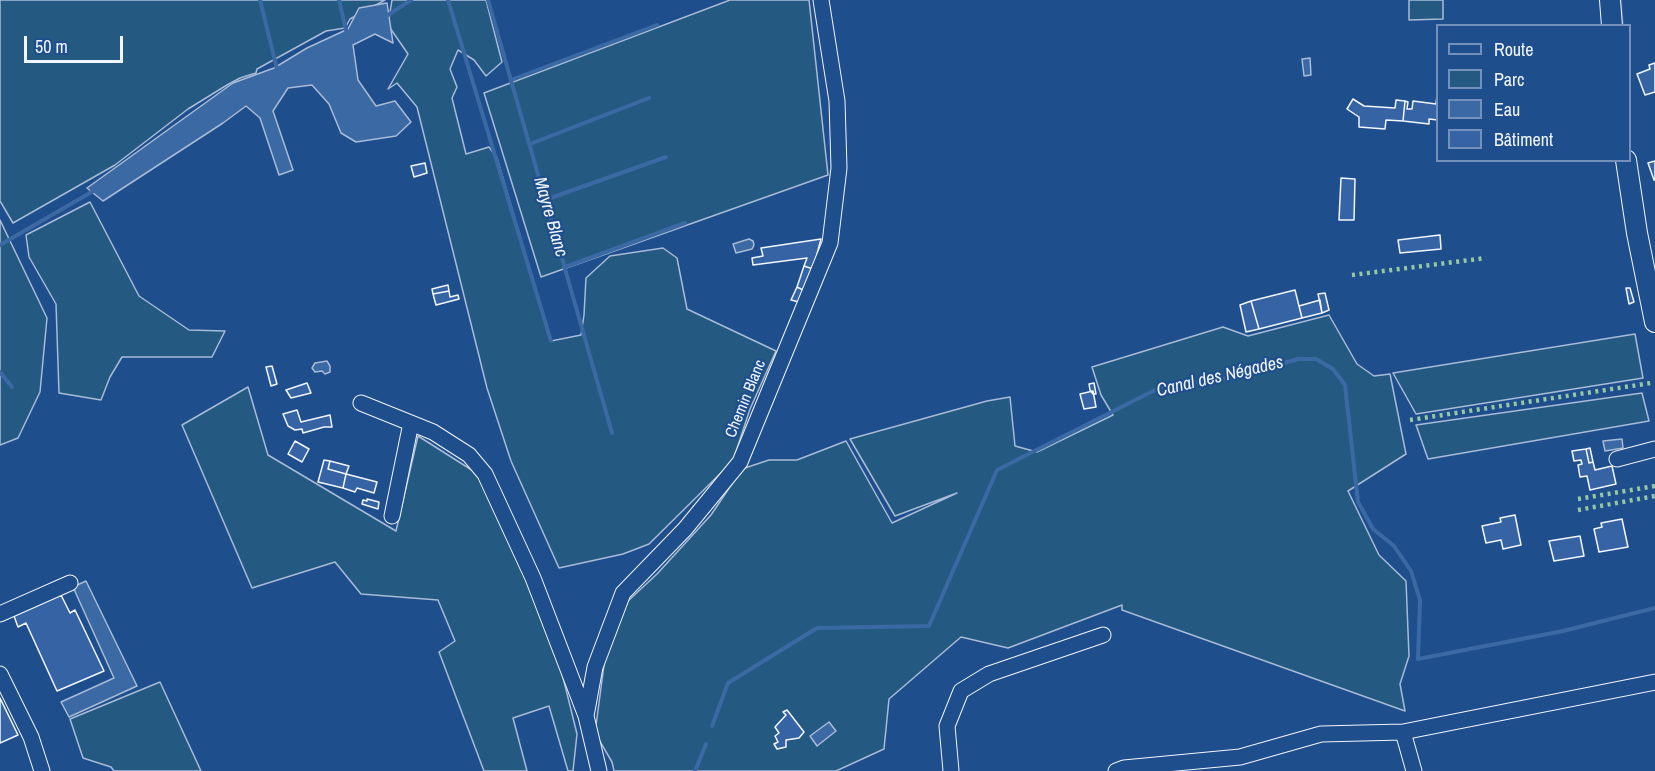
<!DOCTYPE html>
<meta charset="utf-8">
<style>
body{margin:0}
#map{position:relative;width:1655px;height:771px;overflow:hidden;background:#1f4e8c;font-family:"Archivo Narrow",sans-serif}
canvas{display:block}
.legend{position:absolute;left:1436px;top:24px;width:195px;height:138px;box-sizing:border-box;background:#1f4e8c;border:2px solid #7391ba;margin:0;padding:8px 10px;list-style:none;font-size:18px;color:#f2f6ff}
.legend li{display:flex;align-items:center;gap:12px;height:30px}
.legend b{width:30px;border:2px solid #7391ba}
.scale{position:absolute;left:24px;top:36px;width:99px;height:27px;box-sizing:border-box;border:3px solid #f2f6ff;border-top:0;padding-left:8px;font-size:18px;line-height:21px;white-space:nowrap;color:#f2f6ff;-webkit-text-stroke:4px #1f4e8c;paint-order:stroke}
</style>
<div id="map">
<canvas width="1655" height="771"></canvas>
<ul class="legend">
<li><b style="height:8px;background:#1f4e8c"></b>Route</li>
<li><b style="height:16px;background:#245a82"></b>Parc</li>
<li><b style="height:16px;background:#3b69a3"></b>Eau</li>
<li><b style="height:16px;background:#3563a3"></b>Bâtiment</li>
</ul>
<div class="scale">50 m</div>
</div>
<script>
const ctx = document.querySelector('canvas').getContext('2d');
ctx.lineJoin = 'round';
function fillPath(path, color) {
  ctx.fillStyle = color;
  ctx.fill(path, 'evenodd');
}
function shape(rows) {
  const path = new Path2D();
  for (const r of rows) {
    path.moveTo(r[0], r[1]);
    for (let i = 2; i < r.length; i += 2) path.lineTo(r[i], r[i + 1]);
  }
  return path;
}
function trace(path, color, width, dash) {
  ctx.strokeStyle = color;
  ctx.lineWidth = width;
  ctx.lineCap = dash ? 'butt' : 'round';
  ctx.setLineDash(dash || []);
  ctx.stroke(path);
}
function drawText(font, color, halo, rows, align = 'center') {
  ctx.font = font + ' "Archivo Narrow",sans-serif';
  ctx.lineWidth = 4.5;
  ctx.setLineDash([]);
  ctx.textBaseline = 'middle';
  ctx.strokeStyle = halo;
  ctx.fillStyle = color;
  for (const [text, x, y, turn = 0] of rows) {
    ctx.save();
    ctx.translate(x, y);
    ctx.rotate((+turn || 0) * Math.PI / 180);
    ctx.textAlign = isNaN(turn) ? turn : align;
    if (halo) ctx.strokeText(text, 0, 0);
    ctx.fillText(text, 0, 0);
    ctx.restore();
  }
}
const green = shape([
 [0,0,385,0,350,19,345,28,326,31,257,69,256,73,240,78,227,85,188,109,115,165,13,223,0,201,0,0],
 [392,0,486,0,502,62,486,76,474,60,458,50,450,69,457,87,452,98,466,154,489,147,497,158,551,341,581,335,584,315,586,278,610,256,663,248,677,258,687,309,776,351,750,409,733,461,649,544,623,554,559,568,511,461,487,388,417,107,397,83,388,89,408,54,388,25,392,0],
 [730,0,809,0,828,175,541,277,484,93,730,0],
 [1409,0,1443,0,1443,19,1409,20,1409,0],
 [90,202,139,296,189,330,225,331,212,357,122,357,110,377,101,400,59,393,56,304,29,257,26,235,90,202],
 [0,220,47,318,40,392,18,438,0,445,0,220],
 [1329,315,1357,364,1374,376,1390,374,1406,454,1348,491,1379,555,1406,581,1409,656,1400,684,1405,711,1122,610,1122,605,1008,648,961,637,889,699,884,749,836,771,614,771,612,762,595,733,606,650,628,601,657,574,711,515,742,469,769,460,797,460,846,441,892,523,957,493,895,516,850,439,987,401,1010,397,1015,446,1037,452,1113,415,1101,395,1092,367,1223,327,1248,336,1329,315],
 [1635,334,1643,378,1416,414,1393,373,1635,334],
 [248,387,268,455,396,531,418,436,478,474,553,637,577,734,573,771,568,771,549,706,513,718,527,771,484,771,439,652,455,641,438,600,361,594,335,562,252,588,182,425,248,387],
 [1642,393,1649,421,1428,459,1416,425,1642,393],
 [160,682,201,771,114,771,111,767,83,758,70,719,160,682]
]);
const water = shape([
 [387,3,393,43,375,34,353,45,358,80,376,106,395,101,411,122,396,136,356,142,341,133,329,104,312,85,288,88,273,111,293,170,279,175,260,118,246,106,223,123,103,201,87,188,233,83,274,68,307,48,348,29,359,8,387,3],
 [1310,58,1311,75,1304,76,1302,59,1310,58],
 [749,239,753,241,754,245,752,249,736,253,733,244,749,239],
 [327,361,330,366,330,372,325,374,322,371,315,372,312,368,315,363,327,361],
 [1622,439,1623,448,1605,451,1603,441,1622,439],
 [86,581,137,686,69,717,61,702,114,678,73,587,86,581],
 [829,722,836,731,817,746,810,736,829,722]
]);
const stream = shape([
 [260,0,277,69],
 [339,0,347,34],
 [448,0,551,341],
 [488,0,612,433],
 [1620,0,1622,26],
 [385,17,411,0],
 [511,80,657,25],
 [530,144,649,98],
 [545,200,666,157],
 [0,245,95,190],
 [565,267,685,223],
 [0,372,12,387],
 [712,726,728,683,817,628,929,626,997,470,1161,387,1236,377,1298,359,1316,359,1333,369,1345,385,1358,502,1373,529,1394,546,1411,571,1420,600,1418,659,1563,631,1655,608],
 [695,771,706,744]
]);
const building = shape([
 [1655,63,1655,92,1645,95,1637,74,1650,69,1649,65,1655,63],
 [1437,95,1438,120,1429,119,1429,124,1403,121,1405,101,1408,102,1407,109,1412,109,1413,101,1436,104,1437,95],
 [1353,99,1364,106,1395,108,1396,100,1405,101,1403,121,1386,120,1385,129,1359,127,1359,117,1347,109,1353,99],
 [1655,161,1655,180,1654,180,1648,163,1655,161],
 [425,163,427,173,414,177,411,166,425,163],
 [1341,178,1355,179,1354,220,1339,220,1341,178],
 [1440,235,1441,249,1400,253,1398,240,1440,235],
 [821,239,813,269,804,266,807,258,753,265,752,258,763,256,761,248,821,239],
 [804,266,813,269,805,291,797,287,804,266],
 [448,285,449,291,433,294,432,289,448,285],
 [797,287,805,291,799,302,791,300,797,287],
 [1626,288,1630,288,1634,302,1629,304,1626,288],
 [1295,290,1302,318,1259,329,1251,301,1295,290],
 [449,291,450,297,458,295,459,299,436,305,433,294,449,291],
 [1325,293,1329,310,1322,313,1318,294,1325,293],
 [1320,300,1322,313,1302,318,1299,306,1320,300],
 [1251,301,1259,329,1246,332,1240,305,1251,301],
 [272,366,277,384,271,386,266,367,272,366],
 [307,383,311,393,291,398,286,390,307,383],
 [1094,383,1096,394,1093,394,1090,390,1089,384,1094,383],
 [1093,391,1096,407,1084,409,1080,394,1093,391],
 [297,410,301,422,330,415,332,427,324,427,303,433,302,429,295,430,288,426,283,414,297,410],
 [295,441,309,449,302,462,288,454,295,441],
 [1590,448,1593,462,1589,463,1586,449,1590,448],
 [1586,449,1589,463,1593,462,1595,470,1612,466,1616,484,1590,490,1587,476,1580,477,1578,465,1582,464,1581,460,1574,461,1572,451,1586,449],
 [324,460,330,461,328,469,346,474,343,488,318,482,324,460],
 [330,461,349,466,346,474,328,469,330,461],
 [346,474,377,482,374,493,357,488,355,492,343,488,346,474],
 [367,499,379,502,378,509,362,504,363,500,367,501,367,499],
 [1515,515,1521,545,1503,549,1501,540,1486,543,1482,526,1501,522,1500,518,1515,515],
 [1622,519,1628,547,1599,552,1594,529,1602,527,1601,523,1622,519],
 [1580,536,1584,556,1554,561,1549,541,1580,536],
 [61,595,70,613,75,610,104,671,57,691,26,623,18,627,14,616,61,595],
 [0,698,18,735,0,743,0,698],
 [787,710,804,732,799,738,786,740,786,747,777,749,774,744,778,742,775,736,779,733,775,727,786,715,783,712,787,710]
]);
const minor = shape([
 [361,403,433,432,469,455,485,474,533,578,586,716],
 [1617,459,1655,449],
 [392,516,411,423],
 [0,614,70,583],
 [0,674,31,737,42,771],
 [599,771,586,716,595,667,623,593,685,529,740,462,830,243,839,168,837,101,821,0],
 [951,771,947,726,961,691,989,674,1103,635],
 [1116,771,1124,768,1240,757,1321,734,1403,732],
 [1414,771,1403,732,1655,682]
]);
const major = shape([
 [1610,0,1612,26],
 [1626,160,1637,233,1655,322]
]);
const hedge = shape([
 [1352,275,1486,258],
 [1410,420,1651,383],
 [1578,499,1655,486],
 [1578,510,1655,496]
]);
const streetNames = [
 ["Chemin Blanc",746,399,-68]
];
const waterNames = [
 ["Mayre Blanc",550,217,74],
 ["Canal des Négades",1220,377,-13]
];
fillPath(green, '#245a82');
trace(green, '#a8bbd7', 1.5);
fillPath(water, '#3b69a3');
trace(water, '#a8bbd7', 1.5);
trace(stream, '#3b69a3', 4);
fillPath(building, '#3563a3');
trace(building, '#f2f6ff', 1.5);
trace(minor, '#f2f6ff', 17);
trace(major, '#f2f6ff', 22);
trace(minor, '#1f4e8c', 15);
trace(major, '#1f4e8c', 20);
trace(hedge, '#97c8a6', 4.5, [3, 4.5]);
drawText('16px', '#f2f6ff', '#1f4e8c', streetNames);
drawText('italic 18px', '#f2f6ff', '#1f4e8c', waterNames);
</script>
